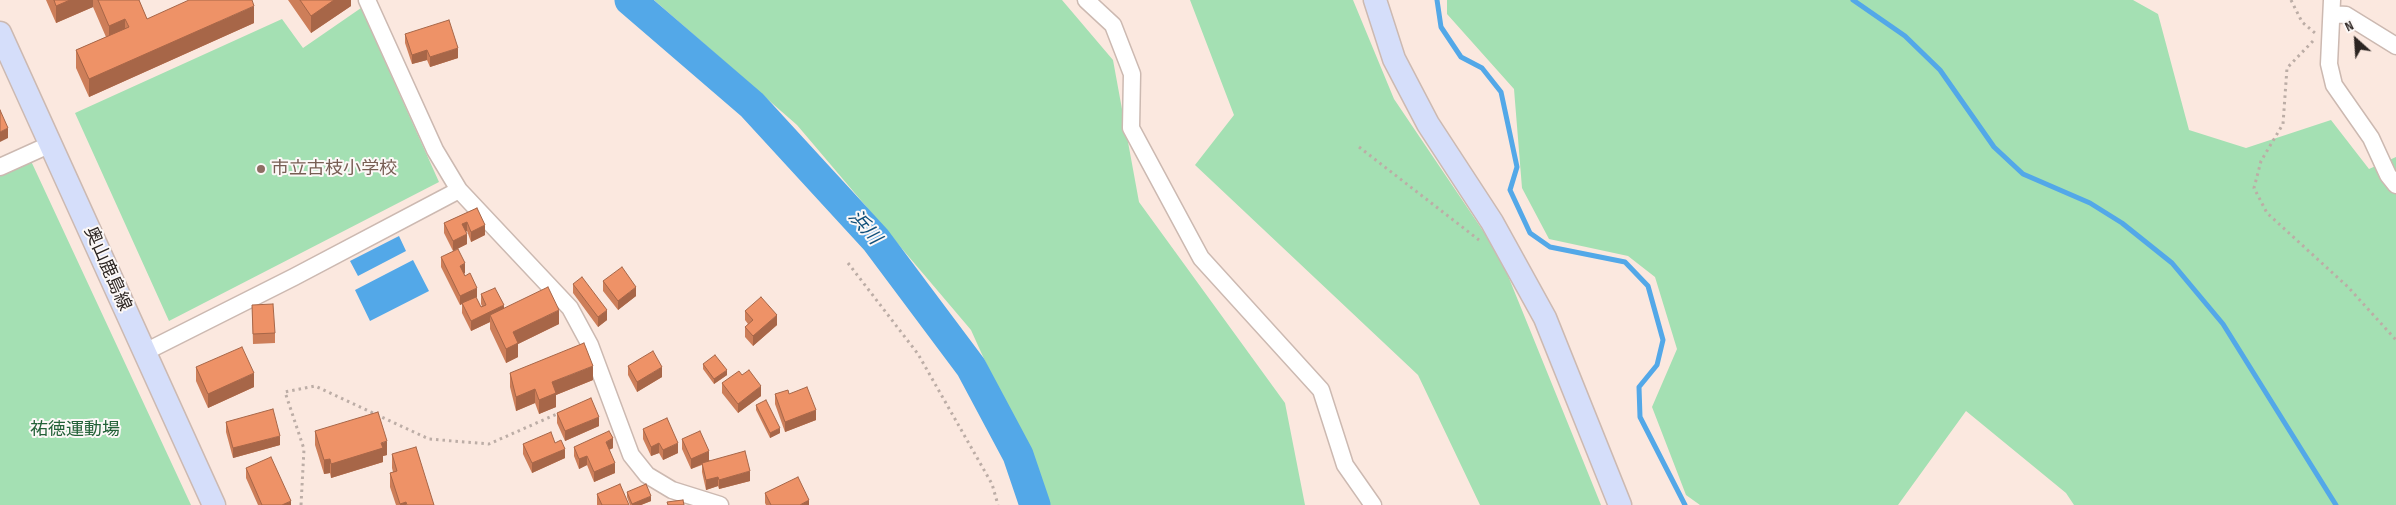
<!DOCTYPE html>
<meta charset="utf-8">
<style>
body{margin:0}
#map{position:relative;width:2396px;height:505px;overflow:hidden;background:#fbe8df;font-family:"Sofia Sans Condensed",sans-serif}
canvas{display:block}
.north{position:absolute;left:2331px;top:15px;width:50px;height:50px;-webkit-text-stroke:4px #fcf8f7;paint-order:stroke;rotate:334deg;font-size:14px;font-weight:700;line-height:20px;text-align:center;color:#2c2522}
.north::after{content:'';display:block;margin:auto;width:18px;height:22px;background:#2c2522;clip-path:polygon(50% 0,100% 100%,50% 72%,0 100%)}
</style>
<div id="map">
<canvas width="2396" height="505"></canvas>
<div class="north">N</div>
</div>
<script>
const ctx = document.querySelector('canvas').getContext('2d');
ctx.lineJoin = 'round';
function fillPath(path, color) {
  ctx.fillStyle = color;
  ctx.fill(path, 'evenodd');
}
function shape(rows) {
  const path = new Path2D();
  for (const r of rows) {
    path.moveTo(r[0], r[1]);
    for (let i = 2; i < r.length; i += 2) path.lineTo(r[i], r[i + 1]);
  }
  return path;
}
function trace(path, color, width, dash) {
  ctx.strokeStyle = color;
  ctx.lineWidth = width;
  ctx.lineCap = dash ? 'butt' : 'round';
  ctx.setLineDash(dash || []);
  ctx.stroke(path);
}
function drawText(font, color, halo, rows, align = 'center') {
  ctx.font = font + ' "Sofia Sans Condensed","Noto Sans JP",sans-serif';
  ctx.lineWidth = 4;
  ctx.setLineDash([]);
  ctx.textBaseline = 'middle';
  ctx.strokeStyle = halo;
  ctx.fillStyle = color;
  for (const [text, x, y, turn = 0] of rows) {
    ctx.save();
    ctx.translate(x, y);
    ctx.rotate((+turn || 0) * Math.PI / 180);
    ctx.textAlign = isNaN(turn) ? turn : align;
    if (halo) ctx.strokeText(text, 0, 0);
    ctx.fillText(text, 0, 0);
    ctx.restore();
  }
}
const green = shape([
 [654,0,1062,0,1113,60,1139,202,1285,403,1305,505,1050,505,971,330,797,125],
 [1190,0,1353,0,1394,99,1500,256,1601,505,1480,505,1418,375,1195,165,1234,115],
 [1447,0,2133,0,2158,14,2189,130,2246,148,2331,120,2369,169,2396,157,2396,505,2074,505,2066,493,1966,411,1898,505,1700,505,1686,495,1652,407,1677,349,1655,277,1628,256,1549,239,1522,188,1514,89,1447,14],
 [361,8,439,182,169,321,75,113,282,19,303,48],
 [31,161,191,505,0,505,0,176]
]);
const water = shape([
 [399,236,406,251,358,276,350,261],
 [413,260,429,291,370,321,355,290]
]);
const stream = shape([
 [1437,0,1441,27,1461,57,1482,68,1501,92,1517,167,1510,190,1530,233,1550,247,1625,262,1648,286,1663,340,1657,365,1639,387,1640,417,1685,505],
 [1853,0,1905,36,1940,70,1994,147,2023,174,2090,203,2122,223,2172,263,2223,324,2336,505]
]);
const river = shape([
 [630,0,752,105,876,240,971,367,1018,455,1035,505]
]);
const path = shape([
 [2291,0,2302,22,2315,33],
 [2313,41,2287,68,2283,124,2261,161,2254,188,2267,213,2348,287,2396,340],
 [1359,147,1479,240],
 [848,263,918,354,992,484,998,505],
 [301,505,304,449,285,392,315,386,429,439,489,444,559,413]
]);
const street = shape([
 [367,0,435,150,459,190,570,308,590,345,631,455,647,475,672,490,720,505],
 [1086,0,1113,25,1132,74,1131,128,1201,258,1321,390,1345,465,1373,505],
 [2332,0,2329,64,2334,85,2371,138,2388,175,2396,185],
 [2332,14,2346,15,2396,46],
 [0,167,51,144],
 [145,352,294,277,459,190]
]);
const secondary = shape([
 [1375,0,1394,59,1428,124,1492,222,1545,318,1620,505],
 [0,33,214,505]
]);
const wall = shape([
 [46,0,139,0,147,19,254,23,89,97,76,68,76,50,106,37,93,7,56,23],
 [288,0,351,0,351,6,311,33],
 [405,34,458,58,430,67,427,60,412,64,405,43],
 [477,208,485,235,471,242,467,231,465,232,467,244,453,251,444,233,444,223],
 [441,257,465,273,464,274,481,307,482,306,481,304,481,294,504,308,559,324,518,344,518,357,506,363,490,329,490,322,471,331,462,313,462,304,460,305,441,267],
 [603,281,636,296,618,310,603,291],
 [573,284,607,320,598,327,573,293],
 [252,305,275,333,275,343,253,344],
 [745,311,777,325,753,346,745,337,745,327,748,324,745,320],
 [703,364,727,375,714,384,703,369],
 [628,366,662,377,637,392,628,375],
 [196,367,254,387,208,408,196,381],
 [510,373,593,380,556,395,556,407,539,414,535,403,516,411,510,387],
 [742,375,761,396,738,413,722,393,722,383],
 [775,394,789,394,816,420,785,432,775,404],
 [756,405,780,433,770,438,756,410],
 [557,413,599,426,565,441,557,423],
 [226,422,280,445,233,458,226,432],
 [643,429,678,453,663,460,659,453,651,456,643,439],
 [315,431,387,455,383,456,383,462,331,478,330,473,324,474,315,445],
 [682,439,709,460,750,481,719,489,718,486,706,490,702,472,702,465,691,469,682,449],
 [555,443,565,458,532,473,523,454,523,444],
 [574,447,613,448,609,450,615,473,594,482,587,465,579,469,574,456],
 [392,454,434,505,396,505,390,487,390,473,393,472,392,468],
 [246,468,291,505,258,505,246,478],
 [627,492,651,501,641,505,630,505,627,497],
 [765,493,809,505,766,505,765,503],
 [597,494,629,505,597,505]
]);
const shadedWall = shape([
 [70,0,93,0,93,7,56,23,56,6],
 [334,0,351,0,351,6,311,33,311,16],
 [254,6,254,23,89,97,89,79],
 [125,19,125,36,109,43,109,26],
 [458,48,458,58,430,67,430,57],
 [427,50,427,60,412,64,412,55],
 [8,128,8,138,0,142,0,132],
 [467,222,467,231,462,234,462,224],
 [485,225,485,235,471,242,471,232],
 [467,234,467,244,453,251,453,241],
 [465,263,465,273,460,275,460,266],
 [636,287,636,296,618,310,618,301],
 [477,288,477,297,460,305,460,296],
 [504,305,504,315,490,315,490,322,471,331,471,321],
 [559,310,559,324,518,344,518,357,506,363,506,349,513,332],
 [607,310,607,320,598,327,598,317],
 [777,315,777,325,753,346,753,336],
 [593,366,593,380,556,395,556,407,539,414,539,400,552,382],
 [662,367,662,377,637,392,637,382],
 [727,370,727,375,714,384,714,379],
 [254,373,254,387,208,408,208,394],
 [761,386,761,396,738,413,738,404],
 [535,389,535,403,516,411,516,397],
 [816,410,816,420,785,432,785,422],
 [599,417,599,426,565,441,565,431],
 [780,428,780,433,770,438,770,433],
 [280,436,280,445,233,458,233,448],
 [613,438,613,448,606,451,606,442],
 [387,441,387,455,383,456,383,462,331,478,331,464],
 [659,443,659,453,651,456,651,447],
 [678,443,678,453,663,460,663,450],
 [565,449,565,458,532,473,532,463],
 [709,451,709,461,691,469,691,459],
 [587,456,587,465,579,469,579,459],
 [330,459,330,473,324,474,324,460],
 [615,463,615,473,594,482,594,472],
 [750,471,750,481,719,489,719,480],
 [718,477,718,486,706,490,706,480],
 [651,496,651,501,641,505,632,505,632,504],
 [809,500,809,505,800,505],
 [291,501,291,505,282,505],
 [406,502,406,505,400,505,400,504]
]);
const building = shape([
 [54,0,70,0,56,6,54,0],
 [98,0,139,0,147,19,189,0,252,0,254,6,89,79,76,50,129,27,125,19,109,26,98,0],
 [300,0,334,0,311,16,300,0],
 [449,20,458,48,430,57,427,50,412,55,405,34,449,20],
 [0,110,8,128,0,132,0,110],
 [477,208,485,225,471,232,467,222,462,224,467,234,453,241,444,223,477,208],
 [458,249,465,263,460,266,465,276,470,273,477,288,460,296,441,257,458,249],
 [622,267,636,287,618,301,603,281,622,267],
 [582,277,607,310,598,317,573,284,582,277],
 [548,287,559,310,513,332,518,343,506,349,490,315,548,287],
 [495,288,504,305,471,321,462,303,476,297,481,307,486,305,481,294,495,288],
 [761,297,777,315,753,336,745,327,753,320,745,311,761,297],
 [273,304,275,333,253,334,252,305,273,304],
 [584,343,593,366,552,382,556,393,539,400,535,389,516,397,510,373,584,343],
 [242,347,254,373,208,394,196,367,242,347],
 [653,351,662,367,637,382,628,366,653,351],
 [715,355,727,370,714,379,703,364,715,355],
 [749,370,761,386,738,404,722,383,739,371,742,375,749,370],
 [807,387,816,410,785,422,775,394,788,390,789,394,807,387],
 [591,398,599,417,565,431,557,413,591,398],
 [766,400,780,428,770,433,756,405,766,400],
 [273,409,280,436,233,448,226,422,273,409],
 [378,412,387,441,381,443,383,448,331,464,330,459,324,460,315,431,378,412],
 [667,418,678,443,663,450,659,443,651,447,643,429,667,418],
 [609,431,613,438,606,442,615,463,594,472,587,456,579,459,574,447,609,431],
 [700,431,709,451,691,459,682,439,700,431],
 [551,432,555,443,561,440,565,449,532,463,523,444,551,432],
 [416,447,434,505,407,505,406,502,400,504,390,473,397,471,392,454,416,447],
 [745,451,750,471,719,480,718,477,706,480,702,463,745,451],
 [271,457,291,501,282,505,262,505,246,468,271,457],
 [798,477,809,500,800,505,771,505,765,493,798,477],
 [620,484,629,505,602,505,597,494,620,484],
 [646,484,651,496,632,504,627,492,646,484],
 [683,500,684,505,668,505,667,502,683,500]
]);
const markers = [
 [261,169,5,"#8d6e63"]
];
const educationNames = [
 ["市立古枝小学校",271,169]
];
const streetNames = [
 ["奥山鹿島線",107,269,66]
];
const parkNames = [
 ["祐徳運動場",75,430]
];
const waterNames = [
 ["浜川",864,228,49]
];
fillPath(green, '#a4e0b3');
fillPath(water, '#53a8e8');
trace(stream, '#53a8e8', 5);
trace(river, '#53a8e8', 31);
trace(street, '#ccb9b1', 19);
trace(secondary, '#ccb9b1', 25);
trace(path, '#bcada6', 3, [2.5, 4]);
trace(street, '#fff', 16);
trace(secondary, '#d5defa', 22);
fillPath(wall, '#cd7e59');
fillPath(shadedWall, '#a76648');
fillPath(building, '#ee9267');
trace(building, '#a76648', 1);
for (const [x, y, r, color] of markers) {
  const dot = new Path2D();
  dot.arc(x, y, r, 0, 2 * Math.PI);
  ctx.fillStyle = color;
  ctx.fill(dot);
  trace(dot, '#fcf8f7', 2);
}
drawText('18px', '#785e54', '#fcf8f7', educationNames, 'left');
drawText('18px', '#2c2522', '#fcf8f7', streetNames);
drawText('18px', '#236138', '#fcf8f7', parkNames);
drawText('italic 19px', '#0f4f7a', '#fcf8f7', waterNames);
</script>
